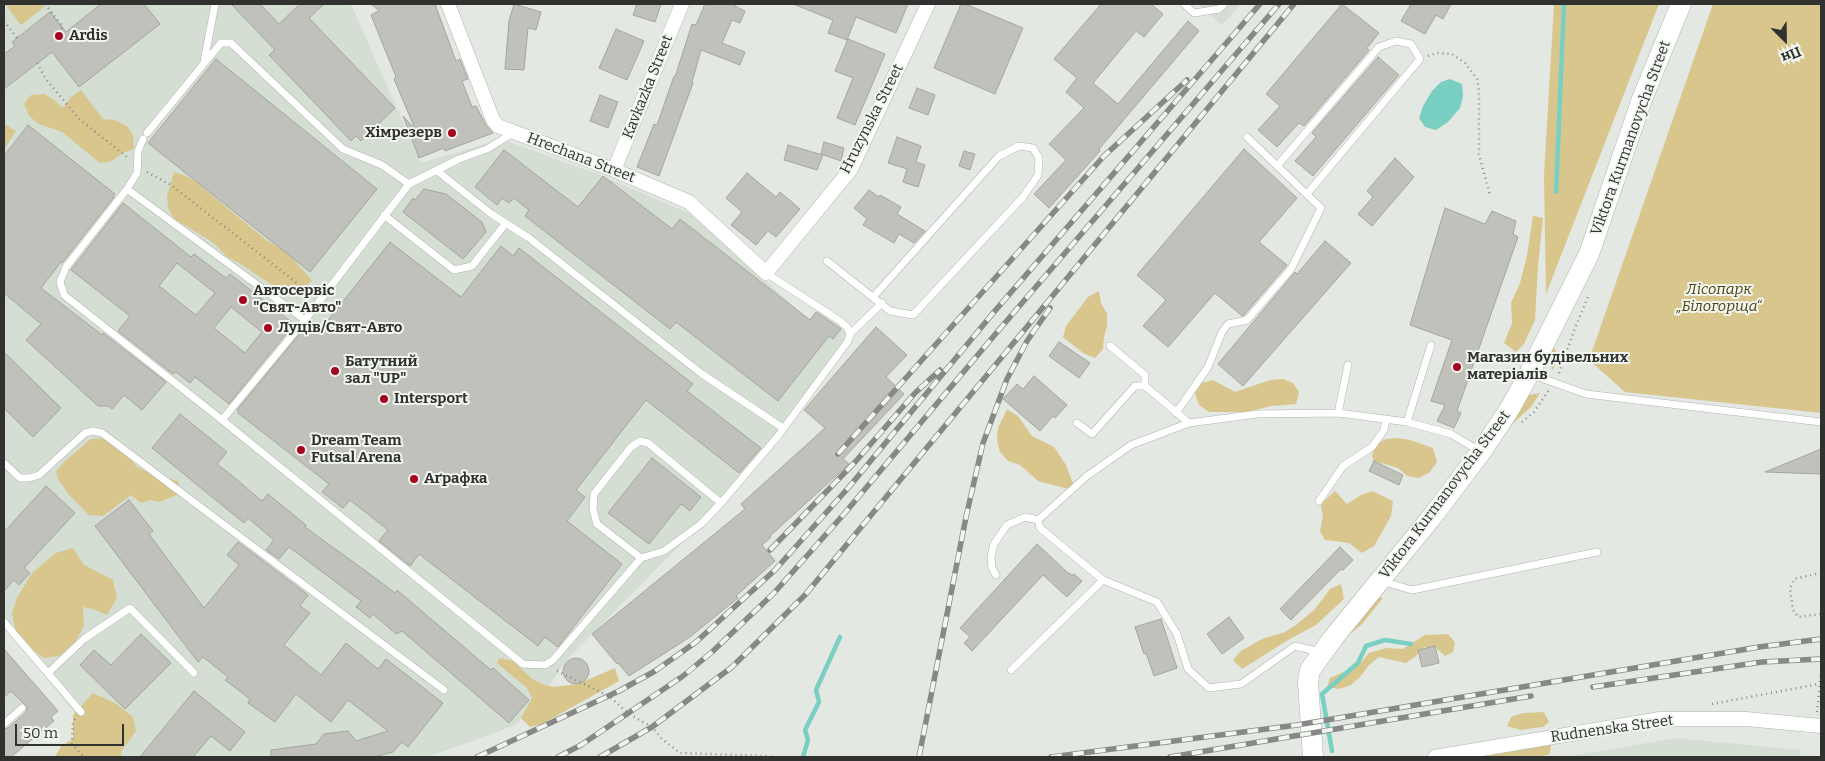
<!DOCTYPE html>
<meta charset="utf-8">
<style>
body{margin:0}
#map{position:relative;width:1825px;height:761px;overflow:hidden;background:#e4e8e3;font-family:Bitter,serif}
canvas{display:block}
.frame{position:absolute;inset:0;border:5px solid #313230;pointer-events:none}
.north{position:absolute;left:1760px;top:15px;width:50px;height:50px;-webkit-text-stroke:4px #f2f6f1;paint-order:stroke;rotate:157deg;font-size:14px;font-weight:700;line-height:20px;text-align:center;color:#313230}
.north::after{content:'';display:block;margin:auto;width:18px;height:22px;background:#313230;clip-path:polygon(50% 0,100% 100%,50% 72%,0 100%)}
.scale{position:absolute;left:15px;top:724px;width:109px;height:22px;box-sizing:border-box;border:2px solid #313230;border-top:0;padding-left:6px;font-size:15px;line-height:18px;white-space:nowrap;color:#313230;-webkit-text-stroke:4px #f2f6f1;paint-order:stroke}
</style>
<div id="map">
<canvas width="1825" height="761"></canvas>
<div class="frame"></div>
<div class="north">Пн</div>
<div class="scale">50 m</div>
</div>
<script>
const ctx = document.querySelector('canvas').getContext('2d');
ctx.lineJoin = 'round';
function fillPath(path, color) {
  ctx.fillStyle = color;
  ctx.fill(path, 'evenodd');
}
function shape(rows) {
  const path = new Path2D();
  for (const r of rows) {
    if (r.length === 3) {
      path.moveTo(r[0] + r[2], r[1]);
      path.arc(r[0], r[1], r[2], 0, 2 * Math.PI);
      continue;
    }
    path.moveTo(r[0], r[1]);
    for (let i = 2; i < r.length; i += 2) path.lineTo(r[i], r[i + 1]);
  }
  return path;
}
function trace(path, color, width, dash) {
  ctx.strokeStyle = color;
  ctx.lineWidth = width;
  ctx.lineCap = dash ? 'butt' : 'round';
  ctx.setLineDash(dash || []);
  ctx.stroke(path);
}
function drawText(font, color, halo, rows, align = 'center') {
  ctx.font = font + ' Bitter,serif';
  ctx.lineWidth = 4;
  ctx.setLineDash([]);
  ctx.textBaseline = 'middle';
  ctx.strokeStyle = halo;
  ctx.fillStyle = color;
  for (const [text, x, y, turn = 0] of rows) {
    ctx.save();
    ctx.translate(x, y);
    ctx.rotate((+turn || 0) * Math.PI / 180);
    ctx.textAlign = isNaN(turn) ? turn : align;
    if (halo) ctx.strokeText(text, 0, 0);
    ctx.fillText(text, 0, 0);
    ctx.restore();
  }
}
const built = shape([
 [4,4,351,4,421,163,501,139,603,176,691,214,809,320,820,307,852,334,732,492,566,661,540,698,516,725,428,757,112,757,50,683,4,622],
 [1198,4,1241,4,1222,25],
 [4,649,43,693,4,727],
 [1676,738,1800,750,1801,757,1565,757]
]);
const green = shape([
 [5,4,42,4,44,7,21,25],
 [1554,4,1659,4,1546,294,1544,175],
 [1713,4,1821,4,1821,413,1625,392,1589,360],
 [81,90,103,119,115,120,127,126,133,136,134,149,122,153,112,161,100,163,62,132,39,124,29,116,24,104,31,95,44,94,54,100,63,108,71,97],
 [4,124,16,131,4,149],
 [174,172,186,176,196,182,266,240,287,253,312,280,304,290,292,294,281,291,239,263,227,257,216,245,206,238,174,219,168,208,167,196],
 [1533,216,1543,218,1538,266,1535,320,1524,344,1516,352,1504,343,1512,323,1511,303,1520,283,1527,255],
 [1099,291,1101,303,1107,314,1107,326,1104,337,1103,349,1095,358,1083,353,1063,337,1066,326,1088,297],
 [1553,346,1559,356,1553,370,1548,362,1548,357],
 [1283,379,1293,383,1299,392,1296,404,1271,406,1248,412,1209,412,1199,405,1195,393,1202,383,1213,380,1235,392,1270,380],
 [1540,393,1531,407,1509,427,1525,398,1529,395],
 [1007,409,1018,416,1032,436,1054,447,1066,465,1076,491,1038,481,1020,465,1008,461,1000,452,997,440,998,428],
 [106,438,123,451,137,467,150,473,178,481,180,494,159,502,150,500,141,503,131,495,103,516,89,515,70,496,58,479,56,471,66,460,91,439],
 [1398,438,1410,440,1433,448,1437,462,1430,472,1419,478,1407,476,1398,468,1374,461,1372,456,1375,445,1386,439],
 [1335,491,1347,504,1361,495,1372,491,1393,501,1391,516,1374,546,1362,553,1349,543,1325,540,1320,531,1323,517,1321,507,1323,502],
 [73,548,84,565,113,580,117,598,107,615,93,609,83,607,84,625,76,641,59,656,44,658,34,651,16,632,12,613,17,598,32,573,56,553],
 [1341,584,1344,599,1316,625,1288,640,1242,669,1233,660,1241,651,1262,639,1285,632,1296,625,1315,609,1330,589],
 [1380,597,1383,598,1362,624,1345,638,1378,598],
 [1448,634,1455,642,1453,652,1445,656,1436,648,1424,647,1416,656,1406,663,1379,657,1369,665,1360,677,1351,685,1339,689,1327,687,1330,678,1359,665,1369,653,1386,648,1403,649,1425,635],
 [499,658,513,661,531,678,542,684,554,687,578,684,615,668,619,681,542,724,530,727,521,718,532,698,527,688,497,663],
 [93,693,115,703,133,717,136,731,122,750,121,757,55,757,61,746,73,739,73,715],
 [1544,712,1549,722,1543,727,1520,730,1507,726,1511,717,1523,713],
 [1551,744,1550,754,1537,757,1488,757,1496,751]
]);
const water = shape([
 [1450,79,1462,84,1463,96,1460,108,1448,122,1436,130,1425,127,1419,118,1423,106,1432,91,1441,82]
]);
const stream = shape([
 [1556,192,1564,4],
 [1332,751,1322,694,1358,663,1366,646,1385,640,1411,644],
 [803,757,808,740,805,730,819,702,816,690,840,637]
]);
const building = shape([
 [101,4,144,4,160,24,79,87,52,52,4,89,4,54,15,46,12,42,50,12,66,32,101,4],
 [231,4,260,4,279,24,300,4,324,4,309,18,395,108,361,141,356,136,351,141,269,55,275,50,231,4],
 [371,4,435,4,456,61,460,59,468,79,462,81,472,107,476,106,486,125,493,133,445,151,444,148,419,158,403,116,415,129,394,79,396,77,371,15,379,11,371,4],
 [514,4,541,12,536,30,528,28,524,70,505,69,509,21,514,4],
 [637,4,661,4,655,22,633,15,637,4],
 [705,4,736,4,735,6,745,11,740,23,732,20,722,43,745,52,740,65,701,50,692,82,693,83,659,176,637,167,654,124,657,125,674,76,675,77,692,24,696,25,705,4],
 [793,4,908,4,896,33,856,17,847,40,828,33,833,20,793,4],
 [961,4,965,4,1023,28,995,94,934,68,961,4],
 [1101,4,1151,4,1163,14,1144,37,1136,31,1093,83,1118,104,1188,21,1199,31,1099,149,1100,151,1049,208,1034,194,1066,160,1049,144,1084,108,1066,92,1077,78,1054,59,1101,4],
 [1342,4,1379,33,1367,48,1369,50,1304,126,1299,123,1277,147,1258,130,1280,106,1266,94,1342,4],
 [1411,4,1451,4,1443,19,1436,15,1425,34,1401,21,1411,4],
 [616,29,644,41,627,80,599,68,616,29],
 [848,39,885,54,855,125,837,118,853,78,835,71,848,39],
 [1378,57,1399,75,1313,176,1295,161,1316,137,1312,133,1378,57],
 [216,59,377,189,310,272,148,143,216,59],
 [917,88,935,95,928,115,909,108,917,88],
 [600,95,618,102,608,128,590,121,600,95],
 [28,125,115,194,113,196,114,197,62,263,61,262,41,288,102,335,103,333,166,382,142,410,124,395,112,409,108,406,98,406,26,340,41,324,4,293,4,156,28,125],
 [897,137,921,146,916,162,925,165,918,187,903,182,907,169,888,163,897,137],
 [824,142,844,148,841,161,821,154,824,142],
 [788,145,823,155,817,170,784,160,788,145],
 [1244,149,1297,198,1259,242,1287,265,1244,315,1242,316,1215,293,1168,347,1143,326,1166,300,1137,275,1244,149],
 [504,150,578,207,603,176,672,229,680,219,810,320,816,312,841,329,833,339,829,336,778,401,676,322,670,329,525,216,529,210,514,198,509,203,502,198,497,205,475,187,504,150],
 [964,151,975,154,970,170,959,166,964,151],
 [1395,158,1414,177,1372,226,1358,214,1373,197,1367,191,1395,158],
 [747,173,776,197,780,192,800,209,776,237,768,231,756,245,731,225,742,212,726,198,747,173],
 [424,189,446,194,482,222,486,232,463,259,403,212,413,198,415,200,424,189],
 [869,190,879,197,880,195,901,207,897,214,925,231,914,243,899,234,894,243,863,225,867,219,854,208,869,190],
 [123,203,191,257,194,254,226,278,230,274,294,324,229,404,195,377,190,383,176,372,173,374,118,331,130,316,71,270,123,203],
 [177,263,215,293,196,315,159,286,177,263],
 [231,307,262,332,245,353,214,328,231,307],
 [1445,208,1485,224,1492,211,1516,221,1513,234,1518,237,1457,411,1461,413,1454,428,1437,421,1445,405,1431,401,1452,340,1410,325,1445,208],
 [1325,241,1351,263,1243,386,1218,364,1295,272,1297,274,1325,241],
 [390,242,461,297,501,246,513,256,519,248,693,384,687,391,761,448,739,473,646,400,576,490,585,497,567,521,622,564,558,647,545,637,538,646,419,554,410,566,379,541,388,530,350,500,343,508,322,492,329,484,238,413,239,411,237,410,311,320,322,328,390,242],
 [876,327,907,355,886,377,904,394,843,459,849,464,770,536,771,537,762,545,775,561,736,596,738,598,690,637,629,676,618,663,617,664,592,634,745,509,741,504,825,428,804,410,876,327],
 [1059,342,1090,363,1079,378,1049,356,1059,342],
 [4,352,61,408,33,437,4,408,4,352],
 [1034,376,1067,405,1055,418,1053,416,1040,431,1003,399,1017,384,1023,389,1034,376],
 [180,414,227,452,217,464,230,474,262,501,268,494,306,525,305,527,378,580,395,593,397,590,491,670,493,668,529,700,509,723,402,631,396,634,373,614,370,618,356,607,361,601,289,547,279,559,266,550,274,540,248,518,244,523,152,448,180,414],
 [1821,449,1821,474,1765,472,1821,449],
 [652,458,701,497,690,511,681,504,649,544,608,513,652,458],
 [1374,461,1403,475,1399,485,1369,471,1374,461],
 [46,486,75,513,24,568,30,573,19,585,14,580,4,591,4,532,46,486],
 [129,500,153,531,149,534,204,608,239,565,227,555,238,542,308,595,300,606,310,613,284,645,321,675,346,643,378,669,386,659,443,703,408,747,402,742,393,752,374,757,271,757,271,750,316,744,324,734,348,731,356,741,388,731,348,700,331,722,296,694,275,722,248,703,250,699,225,680,228,677,203,657,198,662,95,526,129,500],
 [1037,544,1067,572,1072,575,1074,574,1082,581,1067,597,1043,575,972,651,964,643,970,637,960,628,1037,544],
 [1340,547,1353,560,1343,570,1341,569,1291,620,1280,609,1340,547],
 [1229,617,1244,638,1222,654,1207,634,1229,617],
 [1161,619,1177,668,1154,676,1146,653,1144,654,1135,627,1161,619],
 [141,634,171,663,125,709,80,665,94,650,111,665,141,634],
 [1435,646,1439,663,1422,667,1418,650,1435,646],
 [4,649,58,711,51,717,54,721,11,757,4,757,4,729,8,728,26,712,27,707,11,691,4,697,4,649],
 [576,671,13],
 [194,691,245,732,230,751,211,736,193,757,140,757,194,691]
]);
const path = shape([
 [45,4,63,27,61,28],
 [4,21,17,38],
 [1428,56,1437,53,1452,54,1465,63,1477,79,1479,91,1479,155,1490,195],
 [37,63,46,79,79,119,127,157],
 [147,172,171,185,311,294],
 [1559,373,1575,328,1588,297],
 [1522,422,1534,412,1549,390],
 [1821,573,1794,579,1790,588,1793,610,1798,617,1821,614],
 [557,671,609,696,629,714,652,727,662,739,680,753,767,756,773,757],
 [1712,704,1819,684],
 [1817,712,1821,674],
 [75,719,73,722,72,744,84,757]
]);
const lane = shape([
 [1184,4,1194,13,1219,9,1224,4],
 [204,62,215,4],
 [147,133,221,43,231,43,343,149,382,165,409,184],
 [143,139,138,151,137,173,127,189,66,267,60,282,64,295,222,420,523,664,545,665,553,660,641,558,664,551,701,524,721,503,778,436,848,341,850,334,847,327,840,321,766,273],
 [1277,166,1379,47,1396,41,1411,44,1420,59,1307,194],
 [436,170,490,213,529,238,702,374,783,428],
 [127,189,305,320],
 [384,215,454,270,472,266,506,223],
 [827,261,890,311,913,315,1023,197,1038,175,1039,158,1033,148,1019,146,999,156,874,296],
 [850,334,882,303],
 [1110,346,1145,375,1145,386],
 [1530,374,1586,394,1821,422],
 [1176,413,1208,367,1222,332,1228,324,1247,320,1291,269,1321,208,1247,137],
 [1338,413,1348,365],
 [222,420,305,320,409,184,459,159,487,149,513,133],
 [1407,422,1431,345],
 [1077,423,1092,434,1135,386,1145,386,1189,423,1257,414,1338,413,1407,422,1451,434,1481,452],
 [4,463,20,478,29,478,39,475,85,433,93,431,102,433,444,690],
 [1319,501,1343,466,1372,447,1384,430,1386,419],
 [641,558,597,524,593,509,594,494,631,447,640,441,648,443,721,503],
 [996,575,992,568,991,557,994,544,1007,525,1025,517,1038,520],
 [1103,580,1157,602,1177,634,1188,669,1209,688,1241,684,1295,646,1320,652],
 [1382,581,1412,590,1597,552],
 [4,622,81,712],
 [1011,670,1103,580,1040,528,1038,520,1087,476,1131,445,1189,423],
 [48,673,84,639,130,608,194,673],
 [4,724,22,708]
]);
const street = shape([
 [448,4,493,120,498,126,614,170,689,202,766,273,851,169,928,4],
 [614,170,682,4],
 [1435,757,1660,719,1746,719,1821,726]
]);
const secondary = shape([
 [1313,757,1308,682,1310,670,1334,637,1431,518,1481,452,1509,410,1529,374,1589,254,1642,99,1681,4]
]);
const rail = shape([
 [838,454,1104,156,1187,80],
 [770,550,856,461,915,393,940,370],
 [1593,687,1762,662,1821,659],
 [477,757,619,691,655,671,696,642,775,570,849,487,994,312,1260,4],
 [558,757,581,745,683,676,712,652,774,593,844,514,998,331,1279,4],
 [600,757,652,727,732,667,805,595,1294,4],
 [919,757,966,517,983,443,1007,379,1027,341,1050,308],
 [1051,757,1297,725,1759,647,1821,639],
 [1170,757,1531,696]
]);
const markers = [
 [59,36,5,"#a30720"],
 [452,133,5,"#a30720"],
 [243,300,5,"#a30720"],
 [268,328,5,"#a30720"],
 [1457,367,5,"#a30720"],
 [335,371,5,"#a30720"],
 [384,399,5,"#a30720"],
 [301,450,5,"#a30720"],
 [414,479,5,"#a30720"]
];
const poiNames = [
 ["Ardis",69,36],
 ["Хімрезерв",442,133,"right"],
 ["Автосервіс",253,291],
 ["\"Свят-Авто\"",253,308],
 ["Луців/Свят-Авто",278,328],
 ["Магазин будівельних",1467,358],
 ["матеріалів",1467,375],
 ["Батутний",345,362],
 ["зал \"UP\"",345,379],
 ["Intersport",394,399],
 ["Dream Team",311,441],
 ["Futsal Arena",311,458],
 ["Аґрафка",424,479]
];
const streetNames = [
 ["Kavkazka Street",648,87,-68],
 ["Hruzynska Street",872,119,-63],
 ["Viktora Kurmanovycha Street",1631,138,-70],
 ["Hrechana Street",581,158,21],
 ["Viktora Kurmanovycha Street",1445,495,-53],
 ["Rudnenska Street",1612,729,-8]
];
const parkNames = [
 ["Лісопарк",1719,290],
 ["„Білогорща“",1719,307]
];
fillPath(built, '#d5ded3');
fillPath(green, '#d8c68c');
fillPath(water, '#7acfc3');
trace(stream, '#7acfc3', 4.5);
fillPath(building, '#c0c1bb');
trace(building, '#a4a59f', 1);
trace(lane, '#b0b4af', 8);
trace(street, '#b0b4af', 15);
trace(secondary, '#b0b4af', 21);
trace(path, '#888a87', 2.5, [1, 4]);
trace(lane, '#fff', 7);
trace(street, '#fff', 14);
trace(secondary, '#fff', 20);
trace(rail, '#878986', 5.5);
trace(rail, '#f2f6f1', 4, [11]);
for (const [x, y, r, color] of markers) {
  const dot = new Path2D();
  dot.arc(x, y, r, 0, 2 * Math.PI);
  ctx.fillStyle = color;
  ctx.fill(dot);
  trace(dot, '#f2f6f1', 2);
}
drawText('bold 15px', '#313230', '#f2f6f1', poiNames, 'left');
drawText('15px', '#313230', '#f2f6f1', streetNames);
drawText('italic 15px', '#4e400d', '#f2f6f1', parkNames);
</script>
